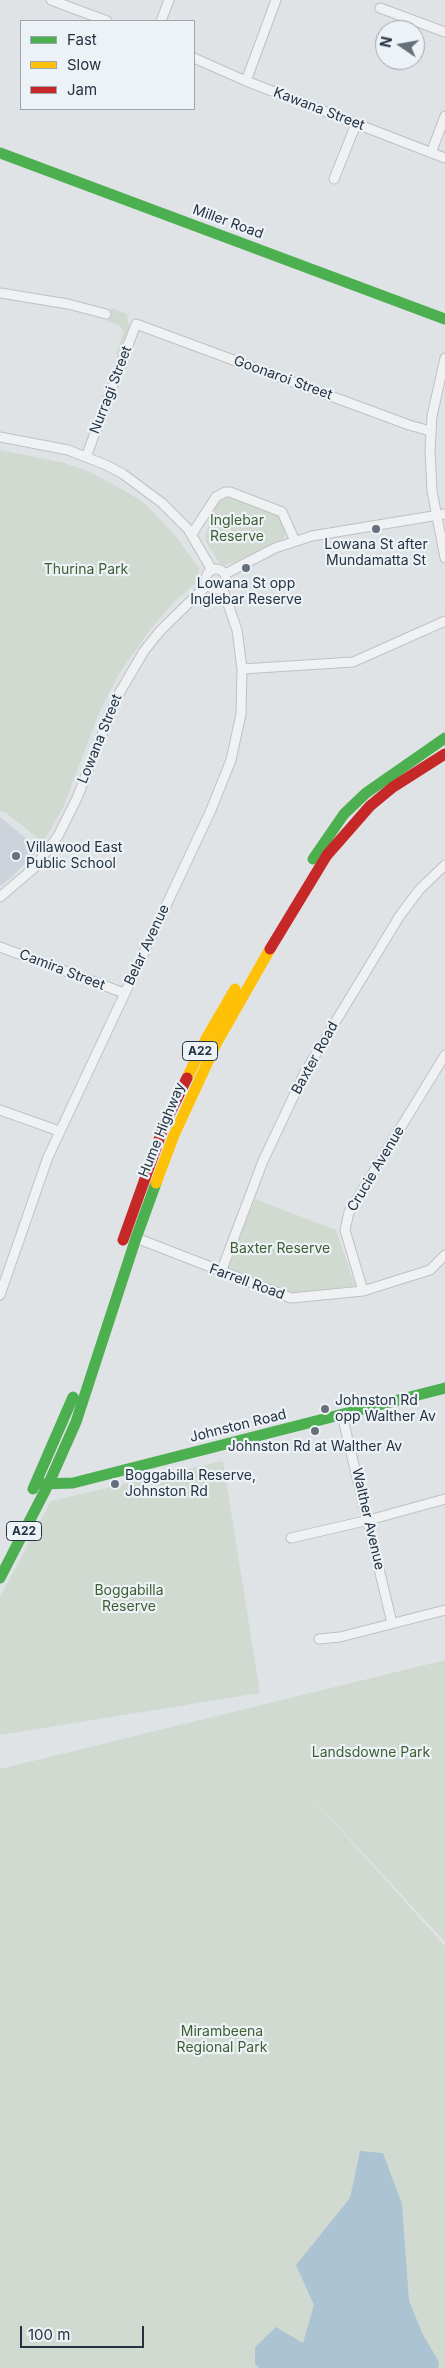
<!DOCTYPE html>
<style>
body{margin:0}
#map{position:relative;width:445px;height:2368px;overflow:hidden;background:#e0e3e6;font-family:Inter,sans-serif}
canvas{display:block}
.legend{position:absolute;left:20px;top:20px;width:175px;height:90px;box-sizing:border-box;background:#edf2f6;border:1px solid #9da5ae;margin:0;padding:6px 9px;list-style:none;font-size:15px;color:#253241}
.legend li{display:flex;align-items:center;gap:10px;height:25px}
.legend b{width:25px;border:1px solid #9da5ae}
.north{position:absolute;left:375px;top:20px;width:50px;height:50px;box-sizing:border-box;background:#edf2f6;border:1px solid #9da5ae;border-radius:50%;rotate:282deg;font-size:14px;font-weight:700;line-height:20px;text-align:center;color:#253241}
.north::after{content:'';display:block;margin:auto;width:18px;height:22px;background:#66707b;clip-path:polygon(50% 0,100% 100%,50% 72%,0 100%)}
.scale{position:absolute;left:20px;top:2326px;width:124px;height:22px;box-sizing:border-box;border:2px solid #253241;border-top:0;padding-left:6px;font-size:15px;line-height:18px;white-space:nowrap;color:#253241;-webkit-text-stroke:4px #edf2f6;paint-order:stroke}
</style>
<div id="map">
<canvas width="445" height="2368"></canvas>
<ul class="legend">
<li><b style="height:6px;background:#4caf50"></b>Fast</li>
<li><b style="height:6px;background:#ffc107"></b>Slow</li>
<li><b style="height:6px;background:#c62828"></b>Jam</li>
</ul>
<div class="north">N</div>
<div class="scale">100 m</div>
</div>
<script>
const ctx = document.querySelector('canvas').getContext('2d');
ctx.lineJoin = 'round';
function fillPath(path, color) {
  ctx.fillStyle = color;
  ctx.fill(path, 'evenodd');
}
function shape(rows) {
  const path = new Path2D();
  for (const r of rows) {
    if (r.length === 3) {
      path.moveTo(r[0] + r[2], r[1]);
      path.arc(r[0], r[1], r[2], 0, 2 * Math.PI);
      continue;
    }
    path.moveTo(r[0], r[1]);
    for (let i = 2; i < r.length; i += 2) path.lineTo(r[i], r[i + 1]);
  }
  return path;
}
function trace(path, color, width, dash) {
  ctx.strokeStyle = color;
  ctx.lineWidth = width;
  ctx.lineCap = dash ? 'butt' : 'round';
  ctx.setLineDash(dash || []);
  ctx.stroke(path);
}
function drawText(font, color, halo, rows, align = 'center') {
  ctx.font = font + ' Inter,sans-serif';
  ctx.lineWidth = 4.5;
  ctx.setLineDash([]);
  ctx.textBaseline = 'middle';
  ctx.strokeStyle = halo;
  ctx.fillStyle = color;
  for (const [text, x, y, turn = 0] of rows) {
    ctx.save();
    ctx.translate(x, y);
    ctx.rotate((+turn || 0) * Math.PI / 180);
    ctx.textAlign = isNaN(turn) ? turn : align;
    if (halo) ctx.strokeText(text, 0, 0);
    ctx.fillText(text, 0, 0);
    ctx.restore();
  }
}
const built = shape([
 [0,817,39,849,11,878,0,886]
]);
const green = shape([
 [111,308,127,314,129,327,118,355,116,354,124,331,118,325,107,321],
 [0,450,65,463,90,472,125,491,143,502,176,536,199,568,197,582,175,601,149,631,119,674,99,713,63,808,43,842,6,813,0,811],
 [224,497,231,497,277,514,286,530,285,537,279,543,234,562,224,565,220,564,206,542,205,535,216,506],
 [255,1199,336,1230,355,1286,304,1292,288,1292,227,1270],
 [223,1461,260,1693,0,1735,0,1597,51,1501],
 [445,1660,445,1942,300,1785,445,1946,445,2368,0,2368,0,1769]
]);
const water = shape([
 [360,2151,383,2153,402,2204,409,2300,422,2333,439,2362,438,2368,259,2368,255,2364,255,2347,276,2327,303,2343,314,2305,296,2265,350,2198]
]);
const street = shape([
 [51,0,107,21],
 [380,8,445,32],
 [161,21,169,0],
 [194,58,246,81,445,158],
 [246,81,276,0],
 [431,153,445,116],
 [334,179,356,124],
 [0,293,68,304,106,314],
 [445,358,432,416,430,450,432,491,445,558],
 [0,437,68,450,106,465,123,474,162,503,188,529,212,570],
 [86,457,136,324,409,425,430,431],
 [192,534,216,497,225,492,230,492,282,512,295,541],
 [216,579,10],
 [225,574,275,548,312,536,445,514],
 [242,669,353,662,445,621],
 [0,897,34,868,58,836,77,798,117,697,144,651,160,631,207,585],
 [0,947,124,993],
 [0,1110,59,1131],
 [136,1238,291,1298,363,1291,430,1270,445,1255],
 [221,1272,263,1161,305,1072,399,917,419,890,445,865],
 [363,1291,345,1230,349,1212,445,1055],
 [0,1295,48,1157,211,810,231,760,241,714,242,669,237,630,222,587],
 [342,1415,392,1623],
 [291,1538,369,1520,445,1499],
 [319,1639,340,1637,445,1610]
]);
const fast = shape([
 [0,153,445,319],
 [313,859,344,814,366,793,445,738],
 [40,1484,73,1483,445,1388],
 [33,1489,73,1397],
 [0,1578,48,1485,76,1422,136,1238,156,1183]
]);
const slow = shape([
 [187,1078,207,1037,235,989],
 [156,1183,174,1135,217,1042,270,949]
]);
const jam = shape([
 [270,949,327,855,370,806,393,787,445,754],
 [123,1240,165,1123,187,1078]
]);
const markers = [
 [376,529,5,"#66707b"],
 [246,568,5,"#66707b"],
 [16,856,5,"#66707b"],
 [325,1409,5,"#66707b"],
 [315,1431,5,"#66707b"],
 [115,1484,5,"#66707b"]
];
const shields = [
 [200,1051,35],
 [24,1531,35]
];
const shieldNames = [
 ["A22",200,1051],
 ["A22",24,1531]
];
const streetNames = [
 ["Kawana Street",319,109,21],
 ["Miller Road",228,222,20],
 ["Goonaroi Street",283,378,20],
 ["Nurragi Street",111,390,-69],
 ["Lowana Street",100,739,-68],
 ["Belar Avenue",147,945,-65],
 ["Camira Street",62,970,21],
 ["Baxter Road",315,1058,-61],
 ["Hume Highway",162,1130,-68],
 ["Crucie Avenue",376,1169,-59],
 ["Farrell Road",247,1282,20],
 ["Johnston Road",238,1426,-14],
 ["Walther Avenue",368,1519,77]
];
const parkNames = [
 ["Inglebar",237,521],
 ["Reserve",237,537],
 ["Thurina Park",86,570],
 ["Baxter Reserve",280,1249],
 ["Boggabilla",129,1591],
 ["Reserve",129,1607],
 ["Landsdowne Park",371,1753],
 ["Mirambeena",222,2032],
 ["Regional Park",222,2048]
];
const poiNames = [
 ["Lowana St after",376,545],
 ["Mundamatta St",376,561],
 ["Lowana St opp",246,584],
 ["Inglebar Reserve",246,600],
 ["Villawood East",26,848,"left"],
 ["Public School",26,864,"left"],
 ["Johnston Rd",335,1401,"left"],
 ["opp Walther Av",335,1417,"left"],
 ["Johnston Rd at Walther Av",315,1447],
 ["Boggabilla Reserve,",125,1476,"left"],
 ["Johnston Rd",125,1492,"left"]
];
fillPath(built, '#cdd3da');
fillPath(green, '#d1dad0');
fillPath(water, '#acc3d4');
trace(street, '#bec1c4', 11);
trace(street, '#eff1f3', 9);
trace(fast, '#4caf50', 11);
trace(slow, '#ffc107', 11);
trace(jam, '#c62828', 11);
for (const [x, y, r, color] of markers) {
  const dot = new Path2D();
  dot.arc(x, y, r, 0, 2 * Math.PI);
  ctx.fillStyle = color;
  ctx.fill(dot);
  trace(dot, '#edf2f6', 2);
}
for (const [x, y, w] of shields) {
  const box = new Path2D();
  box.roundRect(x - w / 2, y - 9.5, w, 19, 4);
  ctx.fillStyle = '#edf2f6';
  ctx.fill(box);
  trace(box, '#253241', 1);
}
drawText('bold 12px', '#253241', null, shieldNames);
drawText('14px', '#253241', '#edf2f6', streetNames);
drawText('14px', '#3e5e31', '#edf2f6', parkNames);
drawText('14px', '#253241', '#edf2f6', poiNames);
</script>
